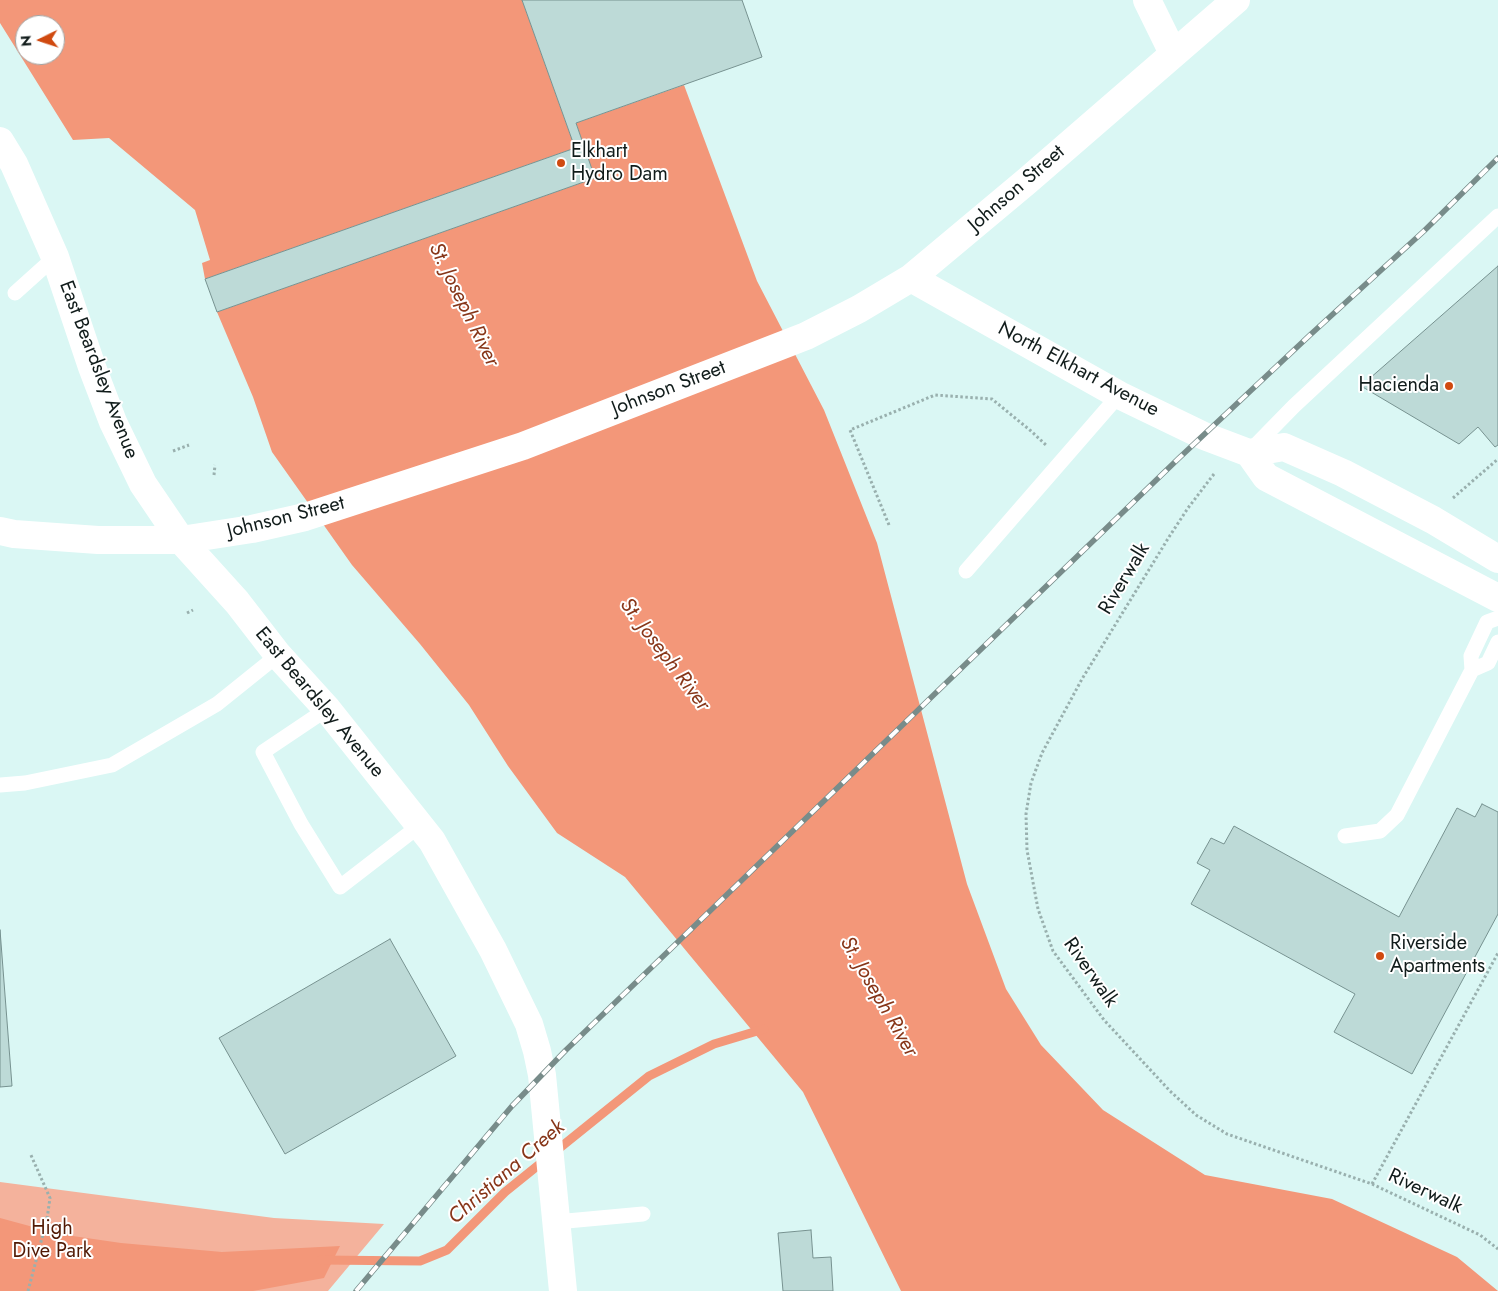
<!DOCTYPE html>
<style>
body{margin:0}
#map{position:relative;width:1498px;height:1291px;overflow:hidden;background:#daf7f4;font-family:Jost,sans-serif}
canvas{display:block}
.north{position:absolute;left:15px;top:15px;width:50px;height:50px;box-sizing:border-box;background:#fff;border:1px solid #a0a4a4;border-radius:50%;rotate:266deg;font-size:14px;font-weight:700;line-height:20px;text-align:center;color:#111c1b}
.north::after{content:'';display:block;margin:auto;width:18px;height:22px;background:#d04a10;clip-path:polygon(50% 0,100% 100%,50% 72%,0 100%)}
</style>
<div id="map">
<canvas width="1498" height="1291"></canvas>
<div class="north">N</div>
</div>
<script>
const ctx = document.querySelector('canvas').getContext('2d');
ctx.lineJoin = 'round';
function fillPath(path, color) {
  ctx.fillStyle = color;
  ctx.fill(path, 'evenodd');
}
function shape(rows) {
  const path = new Path2D();
  for (const r of rows) {
    path.moveTo(r[0], r[1]);
    for (let i = 2; i < r.length; i += 2) path.lineTo(r[i], r[i + 1]);
  }
  return path;
}
function trace(path, color, width, dash) {
  ctx.strokeStyle = color;
  ctx.lineWidth = width;
  ctx.lineCap = dash ? 'butt' : 'round';
  ctx.setLineDash(dash || []);
  ctx.stroke(path);
}
function drawText(font, color, halo, rows, align = 'center') {
  ctx.font = font + ' Jost,sans-serif';
  ctx.lineWidth = 4;
  ctx.setLineDash([]);
  ctx.textBaseline = 'middle';
  ctx.strokeStyle = halo;
  ctx.fillStyle = color;
  for (const [text, x, y, turn = 0] of rows) {
    ctx.save();
    ctx.translate(x, y);
    ctx.rotate((+turn || 0) * Math.PI / 180);
    ctx.textAlign = isNaN(turn) ? turn : align;
    if (halo) ctx.strokeText(text, 0, 0);
    ctx.fillText(text, 0, 0);
    ctx.restore();
  }
}
const green = shape([
 [0,1182,274,1218,384,1224,328,1291,0,1291]
]);
const water = shape([
 [0,0,522,0,575,148,205,279,202,263,210,260,195,210,109,138,73,140,0,23],
 [25,25,55,25,55,55,25,55],
 [684,85,757,281,824,410,877,543,967,884,1006,989,1041,1045,1103,1110,1205,1175,1332,1199,1457,1257,1498,1291,901,1291,803,1092,625,877,557,833,508,766,469,705,420,644,352,565,272,452,253,397,217,312,595,178,576,123],
 [0,1218,59,1234,121,1243,222,1252,340,1246,324,1278,253,1291,0,1291]
]);
const stream = shape([
 [321,1260,420,1261,447,1250,505,1192,649,1076,714,1044,764,1029]
]);
const building = shape([
 [522,0,742,0,762,57,576,123,595,178,217,312,205,279,575,148,522,0],
 [1498,266,1498,445,1495,447,1478,427,1459,444,1361,386,1498,266],
 [1482,804,1498,812,1498,914,1412,1074,1334,1032,1355,994,1191,904,1210,870,1197,863,1211,838,1224,844,1234,826,1399,917,1457,808,1475,817,1482,804],
 [0,930,12,1086,0,1087,0,930],
 [390,939,456,1056,285,1154,219,1038,390,939],
 [811,1230,813,1258,831,1257,833,1291,783,1291,778,1233,811,1230]
]);
const path = shape([
 [173,451,189,445],
 [1214,474,1188,508,1169,537,1082,679,1042,753,1031,783,1026,814,1027,850,1038,909,1053,951,1104,1020,1170,1091,1196,1115,1227,1134,1372,1184,1480,1235,1498,1249],
 [214,475,215,465],
 [1453,498,1498,459],
 [889,525,850,430,935,395,992,399,1031,431,1047,446],
 [187,613,193,610],
 [1372,1184,1498,953],
 [28,1291,47,1219,50,1198,30,1153]
]);
const lane = shape([
 [15,293,55,257],
 [1250,451,1294,406,1498,216],
 [966,571,1119,395],
 [1498,618,1487,622,1471,656,1472,670,1488,663,1498,642],
 [327,709,263,752,301,824,340,887,419,826],
 [0,785,25,783,112,765,217,704,278,655],
 [1345,836,1380,831,1397,815,1472,670],
 [556,1222,643,1214]
]);
const street = shape([
 [1147,0,1173,53]
]);
const secondary = shape([
 [0,141,14,164,55,257,92,367,113,422,143,484,181,540,237,602,278,655,327,709,432,841,493,950,529,1024,537,1051,542,1075,563,1291],
 [911,278,1119,395,1204,436,1249,453,1284,447,1343,473,1433,520,1498,559],
 [1249,453,1266,477,1498,598],
 [0,531,14,534,98,540,181,540,252,529,305,517,523,446,806,336,859,309,911,278,1027,181,1236,0]
]);
const rail = shape([
 [356,1291,512,1106,566,1050,1178,459,1310,335,1424,231,1498,158]
]);
const markers = [
 [561,163,5,"#d04a10"],
 [1449,386,5,"#d04a10"],
 [1380,956,5,"#d04a10"]
];
const poiNames = [
 ["Elkhart",571,152],
 ["Hydro Dam",571,175],
 ["Hacienda",1439,386,"right"],
 ["Riverside",1390,944],
 ["Apartments",1390,967]
];
const streetNames = [
 ["Johnson Street",1017,189,-41],
 ["East Beardsley Avenue",98,370,69],
 ["North Elkhart Avenue",1078,370,28],
 ["Johnson Street",669,389,-21],
 ["Johnson Street",286,518,-14],
 ["Riverwalk",1125,579,-59],
 ["East Beardsley Avenue",319,703,50],
 ["Riverwalk",1090,973,55],
 ["Riverwalk",1425,1192,25]
];
const parkNames = [
 ["High",52,1229],
 ["Dive Park",52,1252]
];
const waterNames = [
 ["St. Joseph River",463,305,64],
 ["St. Joseph River",664,655,53],
 ["St. Joseph River",878,997,60],
 ["Christiana Creek",507,1173,-41]
];
fillPath(green, '#f4b29c');
fillPath(water, '#f39779');
trace(stream, '#f39779', 9);
fillPath(building, '#bddad7');
trace(building, '#779290', 1);
trace(path, '#99b0ae', 3, [2.5, 2.5]);
trace(lane, '#fff', 15);
trace(street, '#fff', 28);
trace(secondary, '#fff', 28);
trace(rail, '#788c8a', 5.5);
trace(rail, '#fff', 4, [11]);
for (const [x, y, r, color] of markers) {
  const dot = new Path2D();
  dot.arc(x, y, r, 0, 2 * Math.PI);
  ctx.fillStyle = color;
  ctx.fill(dot);
  trace(dot, '#fff', 2);
}
drawText('20px', '#111c1b', '#fff', poiNames, 'left');
drawText('20px', '#111c1b', '#fff', streetNames);
drawText('20px', '#511904', '#fff', parkNames);
drawText('italic 21px', '#873619', '#fff', waterNames);
</script>
